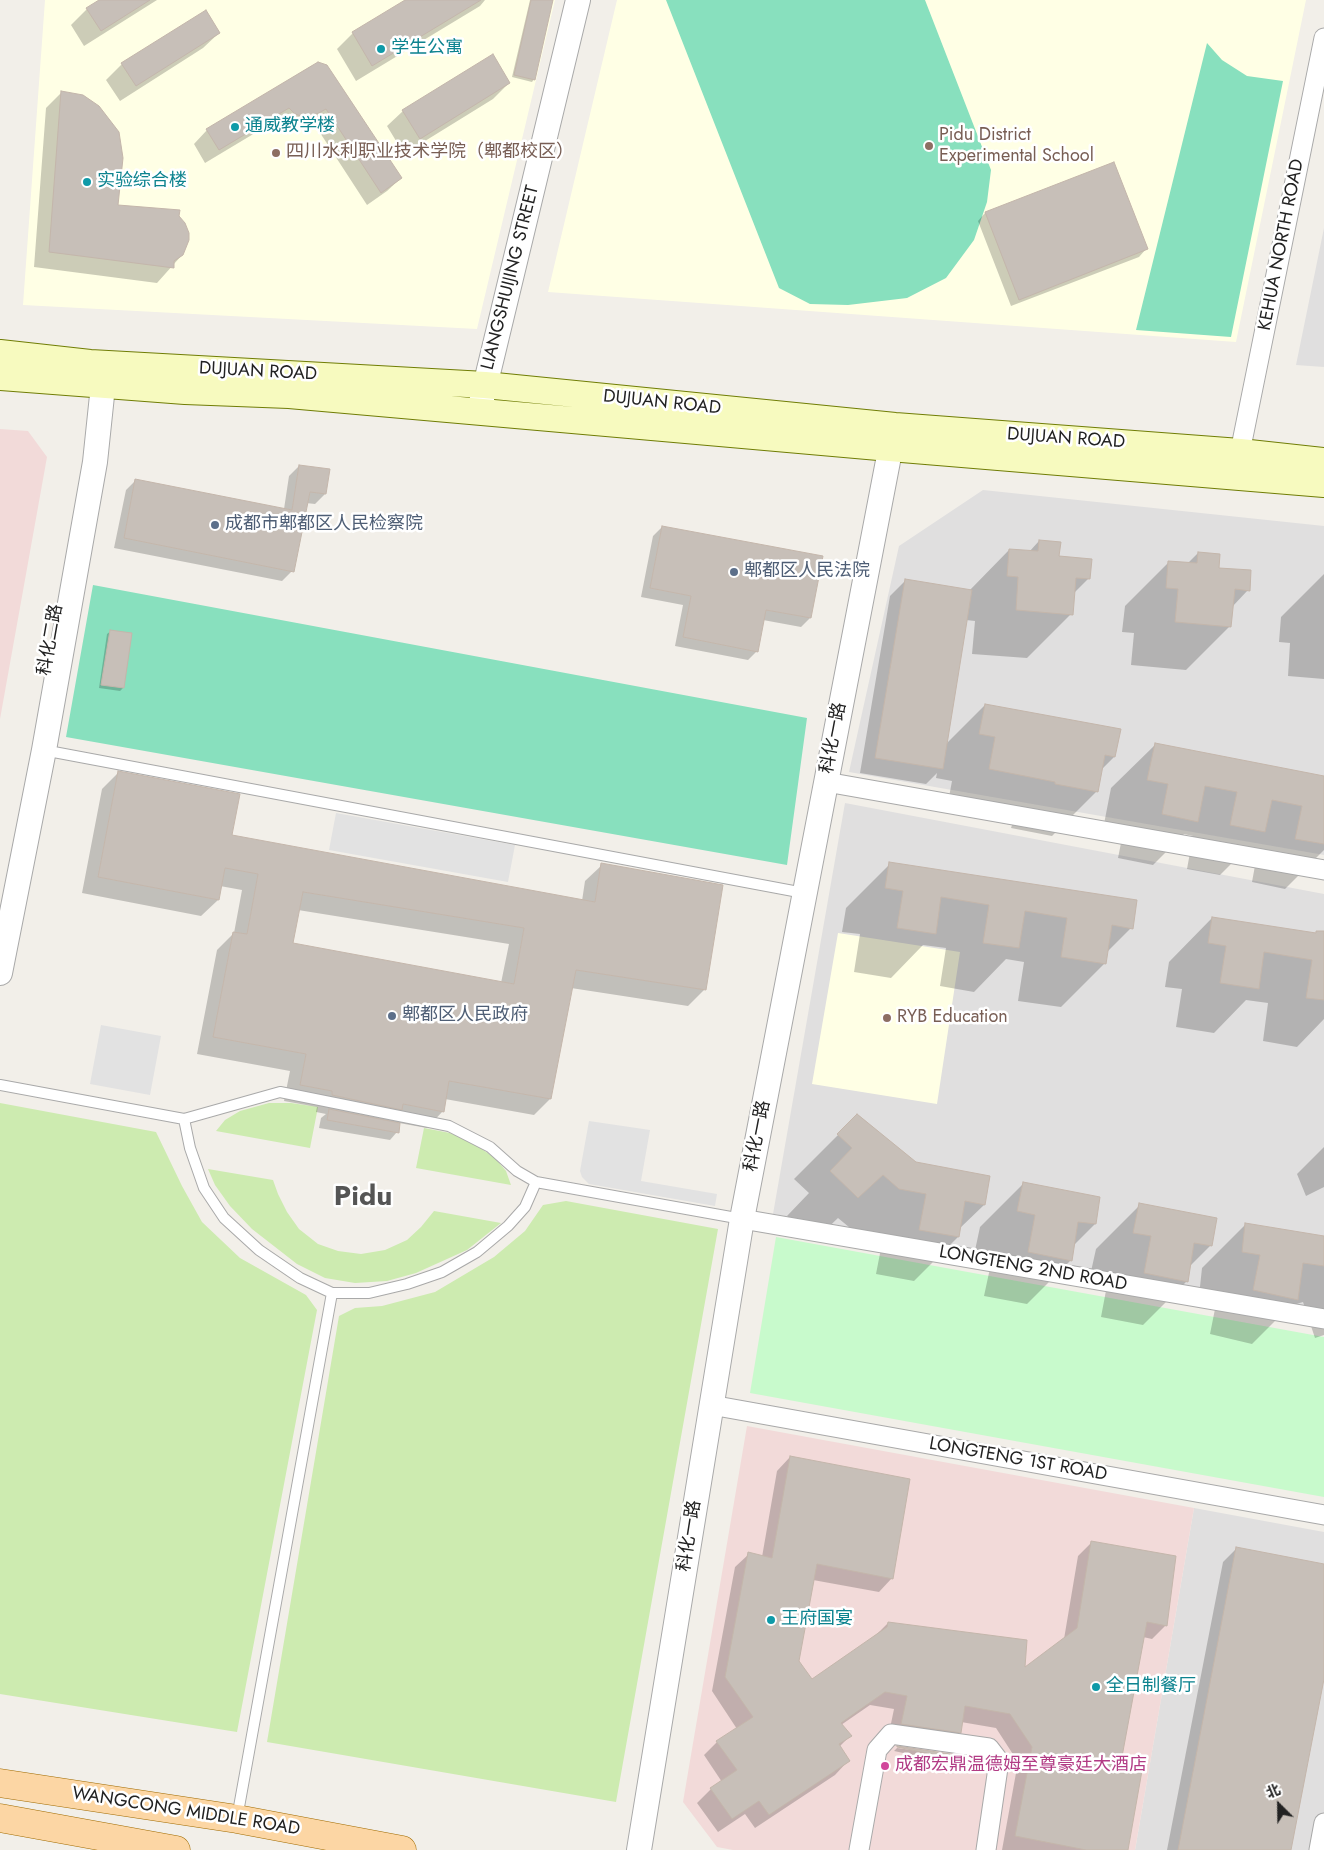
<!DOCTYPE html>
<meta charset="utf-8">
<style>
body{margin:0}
#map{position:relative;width:1324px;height:1850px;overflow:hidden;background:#f2efe9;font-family:Jost,"Noto Sans SC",sans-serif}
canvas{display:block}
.north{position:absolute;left:1254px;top:1780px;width:50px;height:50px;-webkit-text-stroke:4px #fff;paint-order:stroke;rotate:337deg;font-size:14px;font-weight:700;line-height:20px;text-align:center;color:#222}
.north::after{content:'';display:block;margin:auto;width:18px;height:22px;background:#222;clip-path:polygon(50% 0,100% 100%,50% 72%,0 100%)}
</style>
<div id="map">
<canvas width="1324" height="1850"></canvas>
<div class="north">北</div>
</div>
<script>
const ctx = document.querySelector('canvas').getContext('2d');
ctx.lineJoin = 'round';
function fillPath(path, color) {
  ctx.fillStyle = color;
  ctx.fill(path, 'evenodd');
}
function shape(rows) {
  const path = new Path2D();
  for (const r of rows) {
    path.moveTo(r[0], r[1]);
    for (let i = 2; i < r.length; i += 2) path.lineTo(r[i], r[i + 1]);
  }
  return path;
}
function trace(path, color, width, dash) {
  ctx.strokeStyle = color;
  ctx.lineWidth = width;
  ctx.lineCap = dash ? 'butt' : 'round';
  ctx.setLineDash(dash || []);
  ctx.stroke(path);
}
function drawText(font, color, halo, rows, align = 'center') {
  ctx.font = font + ' Jost,"Noto Sans SC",sans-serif';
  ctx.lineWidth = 5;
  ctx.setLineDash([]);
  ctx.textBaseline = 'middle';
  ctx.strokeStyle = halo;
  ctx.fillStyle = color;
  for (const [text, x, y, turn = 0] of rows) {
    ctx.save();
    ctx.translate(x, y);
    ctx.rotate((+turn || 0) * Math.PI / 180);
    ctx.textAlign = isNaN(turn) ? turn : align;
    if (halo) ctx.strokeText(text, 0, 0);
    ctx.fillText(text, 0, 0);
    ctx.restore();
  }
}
const residential = shape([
 [1324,228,1324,367,1296,365],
 [983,490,1324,526,1324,855,849,772,899,546],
 [845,803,1324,894,1324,1314,773,1214],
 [1194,1508,1324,1532,1324,1850,1135,1850]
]);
const commercial = shape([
 [0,429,28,431,47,457,0,719],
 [747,1426,1194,1508,1135,1850,733,1850,717,1847,683,1802]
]);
const education = shape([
 [45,0,555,0,477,329,23,305],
 [617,0,1306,0,1236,342,548,292],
 [838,933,960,952,937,1104,812,1084]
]);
const grass = shape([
 [0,1103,156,1132,182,1186,202,1222,240,1258,306,1295,317,1310,237,1732,0,1694],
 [269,1103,291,1103,318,1107,310,1148,216,1131,225,1120,240,1111],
 [424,1128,450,1133,470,1141,495,1158,506,1171,511,1185,416,1168],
 [208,1169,273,1180,278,1194,287,1212,299,1229,318,1244,338,1251,361,1254,385,1250,407,1240,421,1227,434,1211,501,1223,467,1250,416,1273,387,1281,355,1283,325,1278,297,1264,252,1229,230,1206,215,1185],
 [566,1201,718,1229,616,1802,267,1742,339,1316,355,1308,382,1306,435,1292,494,1257,525,1231,543,1205]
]);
const park = shape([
 [776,1237,1324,1337,1324,1497,750,1393]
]);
const pitch = shape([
 [666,0,925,0,991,170,987,202,974,240,946,278,907,298,848,305,810,304,779,288],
 [1207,43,1222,60,1247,76,1283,81,1231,337,1136,330],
 [93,585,807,718,787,865,66,737]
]);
const parking = shape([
 [336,813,515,845,508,882,329,850],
 [101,1025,161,1036,150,1095,90,1084],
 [589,1121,650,1130,641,1181,717,1194,715,1206,589,1184,582,1177,580,1171]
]);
const shadow = shape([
 [101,0,157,0,84,46,71,25,87,9],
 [408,0,485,0,480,6,356,81,337,49,353,33],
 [530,0,552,0,534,79,532,82,512,77],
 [219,33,203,48,120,101,106,80,122,64],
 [313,65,401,178,387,191,367,205,313,122,296,130,290,130,282,127,275,121,205,163,194,144,207,130],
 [509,83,493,99,404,154,387,126,403,111],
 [62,92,116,206,178,216,182,255,157,283,34,267,46,108],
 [1113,163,1146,249,1139,257,1011,306,978,221,985,213],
 [299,466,325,494,315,504,306,503,292,571,282,581,114,548,126,490,136,480,284,509,289,476],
 [662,527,810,618,801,627,763,620,757,651,748,660,675,646,683,605,641,597,653,536],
 [1039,541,1089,578,1073,594,1071,614,1027,658,972,654,975,621,966,620,945,745,985,705,1119,730,1114,757,1100,771,1096,792,1052,836,1011,828,1012,825,946,813,952,781,936,778,937,773,926,784,860,773,890,596,906,580,969,591,1009,550,1029,552],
 [1198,553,1248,590,1232,607,1230,626,1186,670,1131,665,1134,633,1122,632,1125,606,1169,562,1188,563],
 [1324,574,1324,679,1288,676,1290,643,1279,642,1281,617],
 [111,631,123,688,120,691,99,688,107,634],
 [1155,745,1324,777,1324,850,1285,889,1252,882,1258,849,1248,847,1220,875,1187,869,1193,836,1184,834,1153,865,1118,858,1124,828,1104,824,1111,788],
 [119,772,230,836,582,901,585,881,602,865,722,886,704,990,688,1006,571,988,550,1099,534,1115,445,1099,443,1111,427,1128,399,1123,397,1132,390,1140,319,1128,321,1118,326,1114,316,1112,317,1107,284,1101,290,1071,197,1054,217,950,234,933,242,890,220,886,218,900,201,916,82,893,102,789],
 [298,910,509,944,501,983,292,944],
 [890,864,1131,928,1106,953,1105,963,1061,1007,1018,1001,1024,962,1006,959,974,992,940,986,946,948,923,945,891,978,854,972,860,934,842,932,846,908],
 [1212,918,1324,935,1324,1019,1297,1047,1263,1041,1268,1003,1246,1000,1214,1033,1176,1027,1182,989,1165,987,1169,962],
 [858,1115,916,1163,989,1177,984,1205,959,1229,958,1237,914,1281,876,1274,883,1238,855,1232,838,1218,814,1241,787,1216,809,1193,794,1179],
 [1324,1147,1324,1187,1306,1196,1297,1174],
 [1024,1183,1099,1198,1095,1224,1073,1246,1071,1260,1027,1304,984,1296,992,1259,974,1255,980,1227],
 [1140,1205,1211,1245,1189,1267,1187,1281,1143,1325,1101,1317,1108,1280,1090,1276,1096,1249],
 [1246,1224,1324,1237,1324,1335,1315,1338,1303,1302,1290,1306,1252,1344,1210,1334,1217,1299,1199,1296,1202,1268],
 [790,1457,892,1578,879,1592,813,1580,798,1661,812,1681,874,1637,888,1623,1023,1670,1064,1639,1078,1556,1092,1542,1166,1625,1152,1639,1143,1637,1119,1763,1126,1850,1002,1850,1018,1762,996,1728,961,1722,959,1732,946,1746,888,1738,894,1709,870,1705,841,1725,850,1736,839,1747,848,1761,835,1775,755,1828,745,1814,718,1832,697,1803,711,1789,722,1782,704,1755,717,1742,737,1729,712,1691,735,1567,749,1554,762,1557,777,1471],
 [1236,1549,1324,1565,1324,1672,1289,1850,1167,1850,1223,1562],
 [897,1748,955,1756,950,1763,894,1751]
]);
const building = shape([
 [99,0,150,0,101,31,86,8,99,0],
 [405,0,481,0,372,66,352,32,405,0],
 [531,0,553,0,535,80,514,75,531,0],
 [206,10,220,33,136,86,121,63,206,10],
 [493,54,510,83,420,139,402,110,493,54],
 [318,62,327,65,402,178,381,193,326,109,311,117,304,117,295,114,289,108,219,150,206,129,318,62],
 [61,91,83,95,99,106,119,132,123,158,118,205,180,210,179,216,185,223,189,233,189,240,183,255,174,261,174,268,49,252,61,91],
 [1114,162,1148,249,1019,300,985,212,1114,162],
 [299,465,330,469,326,494,310,492,294,572,124,538,135,479,292,510,299,465],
 [662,526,823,556,811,618,766,610,758,652,683,637,691,596,650,588,662,526],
 [1039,540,1061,542,1059,556,1092,559,1090,579,1076,578,1073,615,1016,610,1018,577,1007,576,1009,549,1038,551,1039,540],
 [1198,552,1220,554,1219,568,1251,570,1250,591,1235,589,1231,627,1175,622,1178,589,1166,588,1168,561,1197,563,1198,552],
 [905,579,972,590,943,769,875,758,905,579],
 [110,630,132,633,124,688,101,685,110,630],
 [985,704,1121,729,1115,757,1105,755,1098,792,1055,784,1055,782,989,769,995,737,979,734,985,704],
 [1155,743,1324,776,1324,844,1295,839,1302,806,1272,800,1265,832,1230,825,1237,792,1205,786,1198,822,1162,814,1168,784,1147,780,1155,743],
 [118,771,240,794,232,835,595,902,601,863,723,885,706,990,576,970,551,1099,449,1081,444,1112,403,1104,402,1110,332,1095,332,1091,300,1085,306,1054,213,1037,233,932,247,934,258,874,225,868,219,900,98,877,118,771],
 [303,892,524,928,514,984,293,943,303,892],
 [889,862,1137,900,1133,929,1112,925,1106,964,1061,957,1067,918,1025,911,1019,948,983,943,989,905,941,897,936,934,897,928,903,891,885,888,889,862],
 [1212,917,1316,933,1316,931,1324,931,1324,1000,1306,998,1312,960,1264,952,1259,989,1220,983,1226,946,1208,943,1212,917],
 [329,1109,400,1123,399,1133,327,1120,329,1109],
 [857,1114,916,1162,990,1176,985,1205,965,1201,959,1237,919,1230,926,1194,899,1189,883,1175,858,1198,830,1171,852,1148,837,1134,857,1114],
 [1023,1182,1100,1197,1096,1224,1078,1222,1072,1261,1028,1252,1035,1215,1017,1211,1023,1182],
 [1139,1203,1217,1218,1212,1246,1194,1243,1188,1282,1144,1273,1151,1236,1133,1233,1139,1203],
 [1245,1223,1324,1236,1324,1266,1303,1263,1298,1300,1253,1290,1260,1255,1242,1252,1245,1223],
 [790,1456,910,1479,893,1579,817,1564,799,1661,812,1679,887,1627,888,1622,1027,1640,1025,1667,1077,1628,1091,1541,1176,1556,1167,1626,1147,1622,1121,1762,1143,1765,1128,1850,1086,1850,1015,1836,1032,1747,1010,1714,965,1706,961,1733,901,1724,907,1696,885,1692,841,1723,852,1736,839,1744,850,1761,769,1815,759,1801,732,1819,710,1788,737,1770,716,1741,753,1717,725,1677,748,1552,772,1558,790,1456],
 [1236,1547,1324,1564,1324,1679,1291,1850,1178,1850,1236,1547],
 [897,1746,957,1755,956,1759,897,1747,897,1746]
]);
const service = shape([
 [43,750,804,893],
 [0,1085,184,1119,190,1148,204,1188,224,1218,259,1250,300,1278,332,1293,369,1293,407,1284,442,1272,477,1252,508,1226,525,1207,536,1182,742,1219],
 [184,1119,280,1092,449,1126,490,1147,517,1171,536,1182],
 [237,1818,332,1293]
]);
const minor = shape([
 [1240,452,1324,38],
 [826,782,1324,870],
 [742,1219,1324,1319],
 [711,1405,1324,1515],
 [859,1850,877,1750,891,1734,989,1748,999,1761,986,1850],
 [1319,1850,1324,1823]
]);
const tertiary = shape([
 [479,411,578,0],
 [0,973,44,750,95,462,103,386,93,369],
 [639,1850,742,1219,894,430]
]);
const secondary = shape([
 [0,353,90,363,485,385,895,426,1240,452,1324,461],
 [0,377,185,391,289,395,890,448,1324,484]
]);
const primary = shape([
 [0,1783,237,1819,402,1850],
 [0,1818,176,1850]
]);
const markers = [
 [381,49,5,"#0f9aa8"],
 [235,127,5,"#0f9aa8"],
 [929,146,5,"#8d6e63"],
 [276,153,5,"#8d6e63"],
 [87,182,5,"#0f9aa8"],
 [215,525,5,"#5c6f8a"],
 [734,572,5,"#5c6f8a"],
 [392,1016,5,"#5c6f8a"],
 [887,1018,5,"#8d6e63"],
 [771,1620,5,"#0f9aa8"],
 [1096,1687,5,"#0f9aa8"],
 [885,1766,5,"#d1479c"]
];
const cultureNames = [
 ["学生公寓",391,49],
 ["通威教学楼",245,127],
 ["实验综合楼",97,182],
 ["王府国宴",781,1620],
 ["全日制餐厅",1106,1687]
];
const educationNames = [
 ["Pidu District",939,136],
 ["Experimental School",939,157],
 ["四川水利职业技术学院（郫都校区）",286,153],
 ["RYB Education",897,1018]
];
const streetNames = [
 ["KEHUA NORTH ROAD",1282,245,-79],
 ["LIANGSHUIJING STREET",511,278,-76],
 ["DUJUAN ROAD",258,372,3],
 ["DUJUAN ROAD",662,403,6],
 ["DUJUAN ROAD",1066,439,4],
 ["科化二路",51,640,-80],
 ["科化一路",834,738,-79],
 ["科化一路",758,1136,-79],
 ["LONGTENG 2ND ROAD",1033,1269,10],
 ["LONGTENG 1ST ROAD",1018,1460,10],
 ["科化一路",690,1536,-81],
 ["WANGCONG MIDDLE ROAD",186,1812,9]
];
const serviceNames = [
 ["成都市郫都区人民检察院",225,525],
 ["郫都区人民法院",744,572],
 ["郫都区人民政府",402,1016]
];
const hotelNames = [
 ["成都宏鼎温德姆至尊豪廷大酒店",895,1766]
];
const townNames = [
 ["Pidu",363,1198]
];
fillPath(residential, '#e0dfdf');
fillPath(commercial, '#f2dad9');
fillPath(education, '#ffffe5');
fillPath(grass, '#cdebb0');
fillPath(park, '#c8facc');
fillPath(pitch, '#88e0be');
fillPath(parking, '#e2e2e2');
fillPath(shadow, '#0003');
fillPath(building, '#c7bfb8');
trace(building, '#c4b6ab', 1);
trace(service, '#a9a9a9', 12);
trace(minor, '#a9a9a9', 21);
trace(tertiary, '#a9a9a9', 26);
trace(secondary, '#707d05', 28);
trace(primary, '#a06b00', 29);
trace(service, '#fff', 10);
trace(minor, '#fff', 19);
trace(tertiary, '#fff', 24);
trace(secondary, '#f7fabf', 26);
trace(primary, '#fcd6a4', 28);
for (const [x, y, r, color] of markers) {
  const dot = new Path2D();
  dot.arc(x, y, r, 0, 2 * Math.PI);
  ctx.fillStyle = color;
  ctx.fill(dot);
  trace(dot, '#fff', 2);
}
drawText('18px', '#0d838f', '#fff', cultureNames, 'left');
drawText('18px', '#785e54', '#fff', educationNames, 'left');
drawText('18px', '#222', '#fff', streetNames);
drawText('18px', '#4e5e75', '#fff', serviceNames, 'left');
drawText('18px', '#b23c85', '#fff', hotelNames, 'left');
drawText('bold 28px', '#555', '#fff', townNames);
</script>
